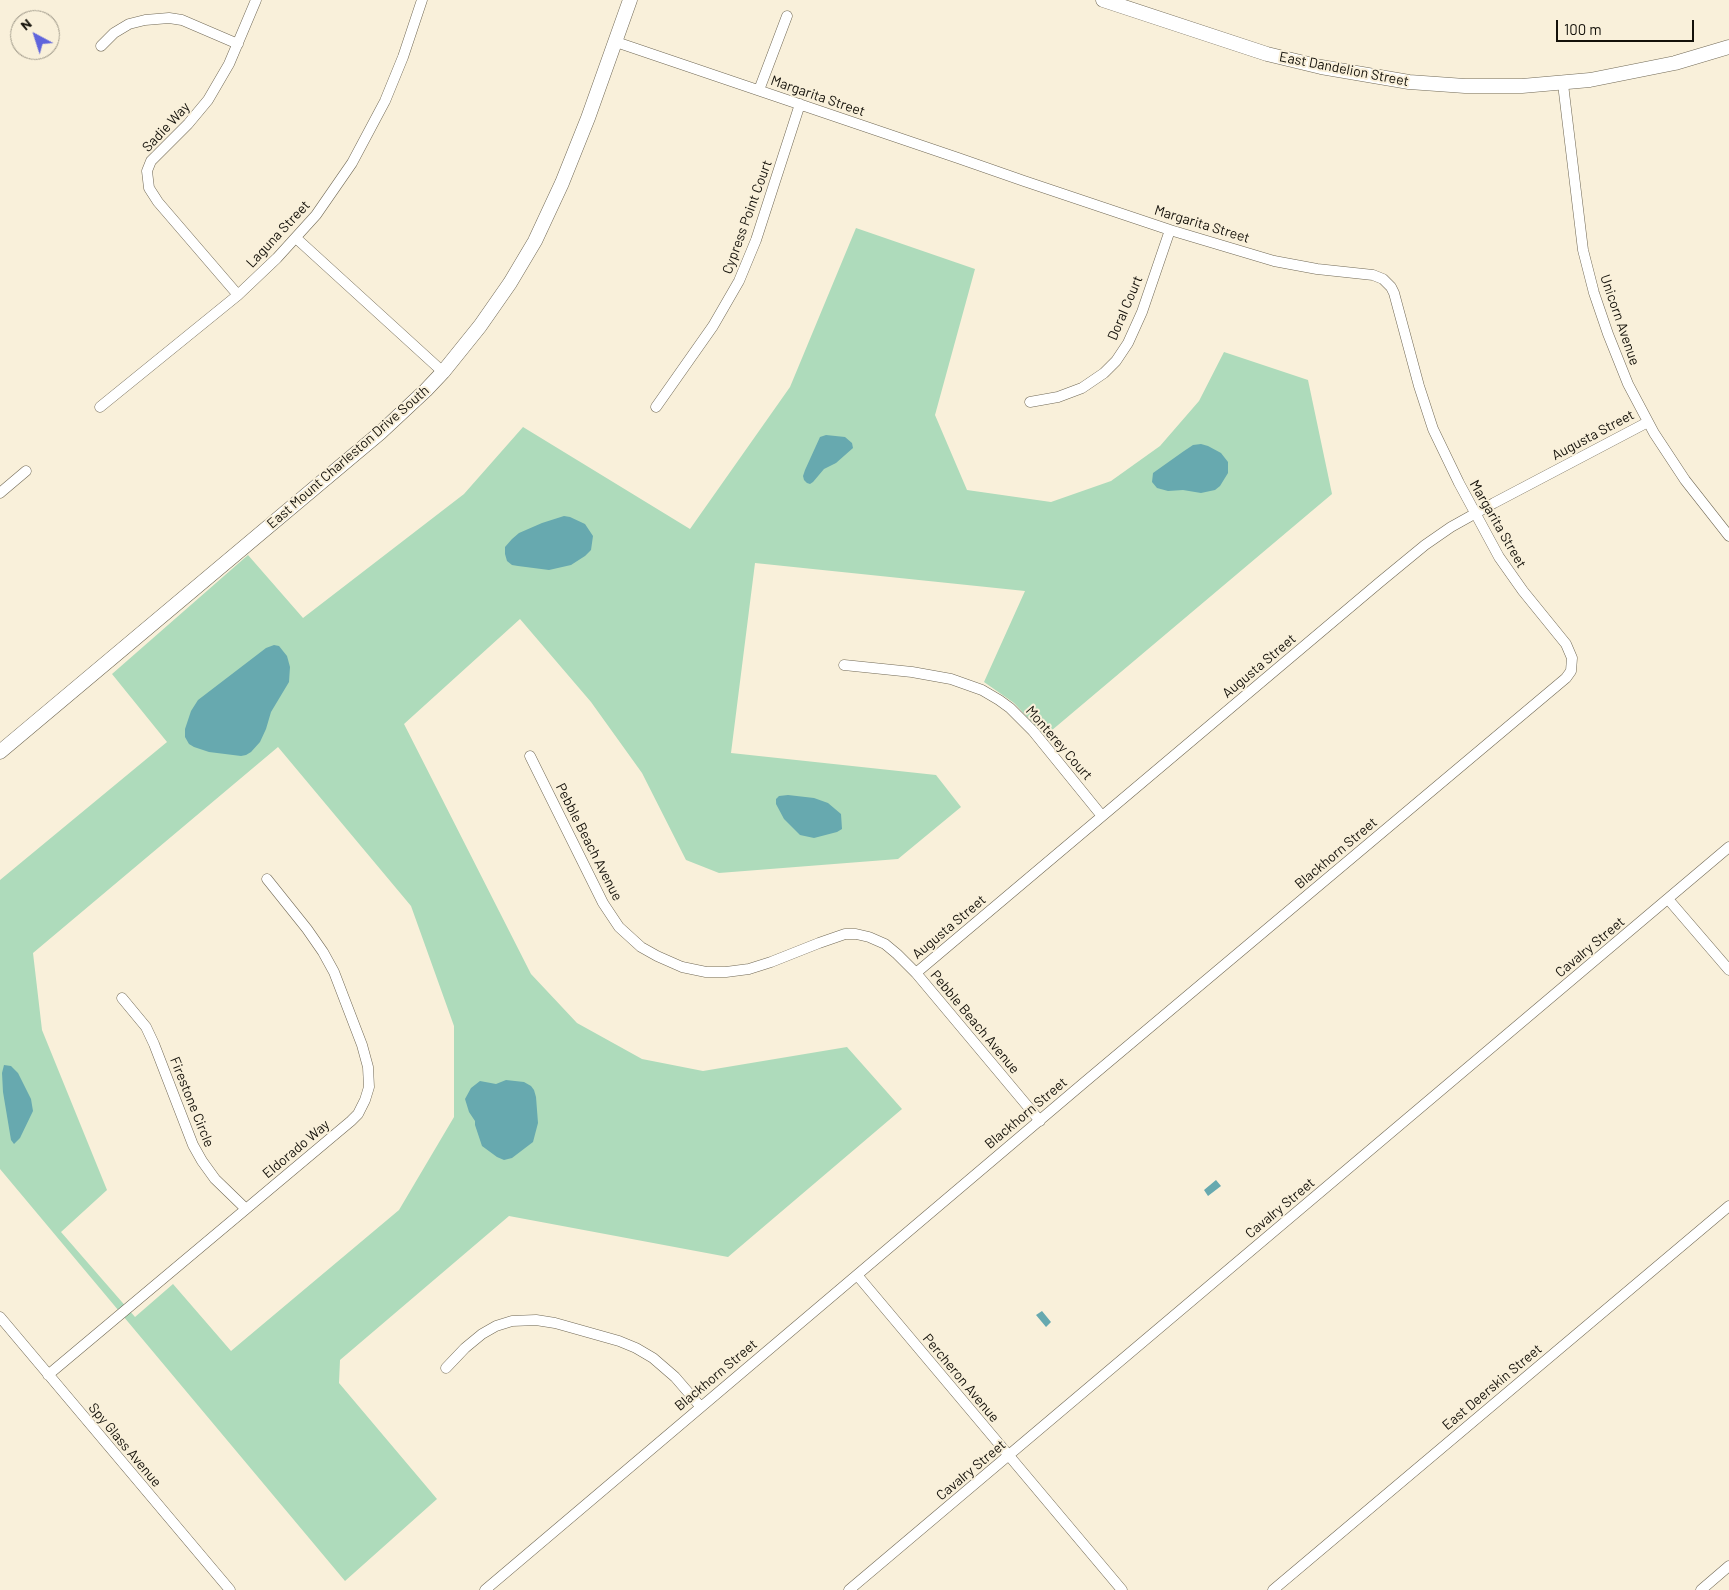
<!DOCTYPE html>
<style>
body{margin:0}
#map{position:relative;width:1729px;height:1590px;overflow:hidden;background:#f9f0da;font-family:Barlow,sans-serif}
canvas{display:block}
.north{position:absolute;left:10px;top:10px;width:50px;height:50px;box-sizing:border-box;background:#f9f0da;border:1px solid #9d9787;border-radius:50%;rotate:320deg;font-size:14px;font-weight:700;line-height:20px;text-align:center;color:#14110a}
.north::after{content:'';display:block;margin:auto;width:18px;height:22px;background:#5f64dc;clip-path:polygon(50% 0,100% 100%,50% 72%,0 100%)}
.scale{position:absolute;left:1556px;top:20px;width:138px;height:22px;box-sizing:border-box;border:2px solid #14110a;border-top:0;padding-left:6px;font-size:15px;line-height:18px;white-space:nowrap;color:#14110a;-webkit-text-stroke:4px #f9f0da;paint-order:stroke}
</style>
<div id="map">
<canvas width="1729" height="1590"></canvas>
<div class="north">N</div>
<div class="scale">100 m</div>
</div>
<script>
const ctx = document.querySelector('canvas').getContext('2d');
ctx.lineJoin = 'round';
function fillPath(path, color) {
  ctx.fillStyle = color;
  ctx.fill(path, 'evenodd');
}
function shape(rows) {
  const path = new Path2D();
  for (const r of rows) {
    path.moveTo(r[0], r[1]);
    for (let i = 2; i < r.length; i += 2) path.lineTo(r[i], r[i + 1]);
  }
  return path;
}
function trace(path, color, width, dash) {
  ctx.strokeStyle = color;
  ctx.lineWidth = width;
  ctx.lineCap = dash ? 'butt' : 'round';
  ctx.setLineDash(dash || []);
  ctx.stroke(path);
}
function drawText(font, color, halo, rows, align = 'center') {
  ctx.font = font + ' Barlow,sans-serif';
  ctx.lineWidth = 4;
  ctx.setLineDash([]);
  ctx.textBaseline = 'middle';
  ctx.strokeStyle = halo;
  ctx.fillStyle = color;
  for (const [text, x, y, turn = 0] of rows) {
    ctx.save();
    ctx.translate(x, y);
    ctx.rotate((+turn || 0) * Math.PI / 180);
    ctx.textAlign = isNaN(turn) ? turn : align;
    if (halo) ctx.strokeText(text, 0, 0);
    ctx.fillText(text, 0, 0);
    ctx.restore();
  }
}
const green = shape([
 [856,228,975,269,935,415,967,490,1051,502,1111,481,1160,446,1199,401,1224,352,1308,380,1332,494,1045,736,1014,703,984,682,1025,591,755,563,731,753,936,775,961,807,898,859,719,873,686,860,642,773,591,702,520,619,404,724,531,974,577,1023,642,1059,703,1071,847,1047,902,1109,728,1257,509,1216,340,1360,339,1383,437,1499,345,1581,0,1169,0,880,167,742,112,674,248,555,303,618,464,494,523,427,690,529,790,387],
 [278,747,411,906,454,1026,454,1117,399,1210,231,1351,173,1284,135,1317,61,1232,107,1190,42,1030,33,953]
]);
const water = shape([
 [826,435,845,437,852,443,853,448,836,463,824,469,813,482,810,484,807,483,804,480,803,476,805,470,820,437],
 [1201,444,1208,446,1221,453,1228,462,1228,473,1220,486,1215,490,1201,493,1183,490,1168,491,1157,488,1152,482,1153,473,1184,451,1193,445],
 [564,516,570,517,585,524,593,536,591,550,585,556,571,565,549,570,518,566,512,565,507,561,505,554,505,547,512,539,519,533,542,523],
 [274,645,279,646,287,656,290,667,289,682,271,712,266,729,260,742,251,752,246,755,241,756,209,752,194,747,189,744,185,737,185,729,191,711,198,700,266,648],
 [788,795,814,798,828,803,841,814,842,829,837,832,814,838,800,835,784,819,776,804,776,799,779,796],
 [4,1065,11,1066,18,1073,31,1099,33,1111,20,1138,14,1144,11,1140,3,1092,2,1073],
 [506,1080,524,1082,531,1086,534,1090,536,1097,538,1123,533,1142,512,1158,504,1160,497,1157,482,1146,475,1125,475,1121,469,1112,465,1099,471,1088,480,1081,496,1084],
 [1216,1180,1221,1186,1208,1196,1204,1190],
 [1042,1311,1051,1322,1046,1327,1036,1315]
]);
const street = shape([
 [101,46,114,33,129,24,145,20,169,18,182,20,238,44],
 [1563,84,1583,250,1594,293,1608,334,1628,384,1654,433,1685,480,1729,536],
 [759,90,787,16],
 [296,238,443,372],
 [238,295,158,202,149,188,147,171,151,161,188,124,208,100,229,64,256,0],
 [1030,402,1058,397,1082,388,1104,373,1116,361,1128,343,1142,312,1170,230],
 [100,407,238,295,277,258,316,215,352,163,385,101,403,57,422,0],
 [656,407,713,326,739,281,756,240,800,104],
 [0,493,26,471],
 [844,665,912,672,951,679,982,690,999,700,1010,708,1033,731,1102,816],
 [530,756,603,903,619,927,641,947,657,956,682,967,706,972,726,972,749,969,771,962,819,943,845,934,856,934,869,937,885,944,897,954,916,973,1040,1121],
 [1668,899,1729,970],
 [916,973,1380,582,1425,545,1451,527,1494,503,1648,422],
 [122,998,146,1027,154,1044,193,1145,202,1161,215,1179,246,1209],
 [857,1275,1122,1590],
 [0,1317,230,1590],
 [446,1368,465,1348,482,1334,496,1326,512,1321,536,1320,555,1323,619,1341,636,1348,653,1358,675,1377,700,1406],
 [48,1375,351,1121,358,1114,365,1100,369,1087,368,1067,362,1045,334,972,323,952,307,929,267,879],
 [485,1590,1086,1081,1566,678,1571,671,1572,658,1566,644,1523,591,1499,557,1459,483,1433,429,1419,386,1394,293,1391,287,1383,279,1373,275,1317,269,1274,261,1170,230,1024,181,958,158,616,42],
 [849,1590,1729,847],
 [1273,1590,1729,1206],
 [1701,1590,1729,1566]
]);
const secondary = shape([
 [1103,0,1267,54,1321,67,1409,82,1465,86,1522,86,1590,80,1675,63,1729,47],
 [0,752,380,433,426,390,443,372,480,326,510,283,535,241,562,183,588,118,630,0]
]);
const streetNames = [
 ["East Dandelion Street",1344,69,11],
 ["Margarita Street",818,96,19],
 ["Sadie Way",166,127,-47],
 ["Cypress Point Court",747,217,-70],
 ["Margarita Street",1202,224,17],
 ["Laguna Street",278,234,-47],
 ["Doral Court",1125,308,-67],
 ["Unicorn Avenue",1620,320,71],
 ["Augusta Street",1593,435,-28],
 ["East Mount Charleston Drive South",348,457,-41],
 ["Margarita Street",1498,524,60],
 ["Augusta Street",1259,666,-40],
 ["Monterey Court",1059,743,49],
 ["Pebble Beach Avenue",589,842,63],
 ["Blackhorn Street",1336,853,-40],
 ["Augusta Street",949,927,-40],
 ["Cavalry Street",1590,947,-40],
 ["Pebble Beach Avenue",975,1022,50],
 ["Firestone Circle",192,1102,68],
 ["Blackhorn Street",1026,1113,-40],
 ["Eldorado Way",296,1149,-40],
 ["Cavalry Street",1280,1208,-40],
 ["Blackhorn Street",716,1375,-40],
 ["Percheron Avenue",961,1378,50],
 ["East Deerskin Street",1492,1387,-40],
 ["Spy Glass Avenue",125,1445,50],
 ["Cavalry Street",971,1470,-40]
];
fillPath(green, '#aedbbb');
fillPath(water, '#67a9af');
trace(street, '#716956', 11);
trace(secondary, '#716956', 15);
trace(street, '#fff', 10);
trace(secondary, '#fff', 14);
drawText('14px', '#14110a', '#f9f0da', streetNames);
</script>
